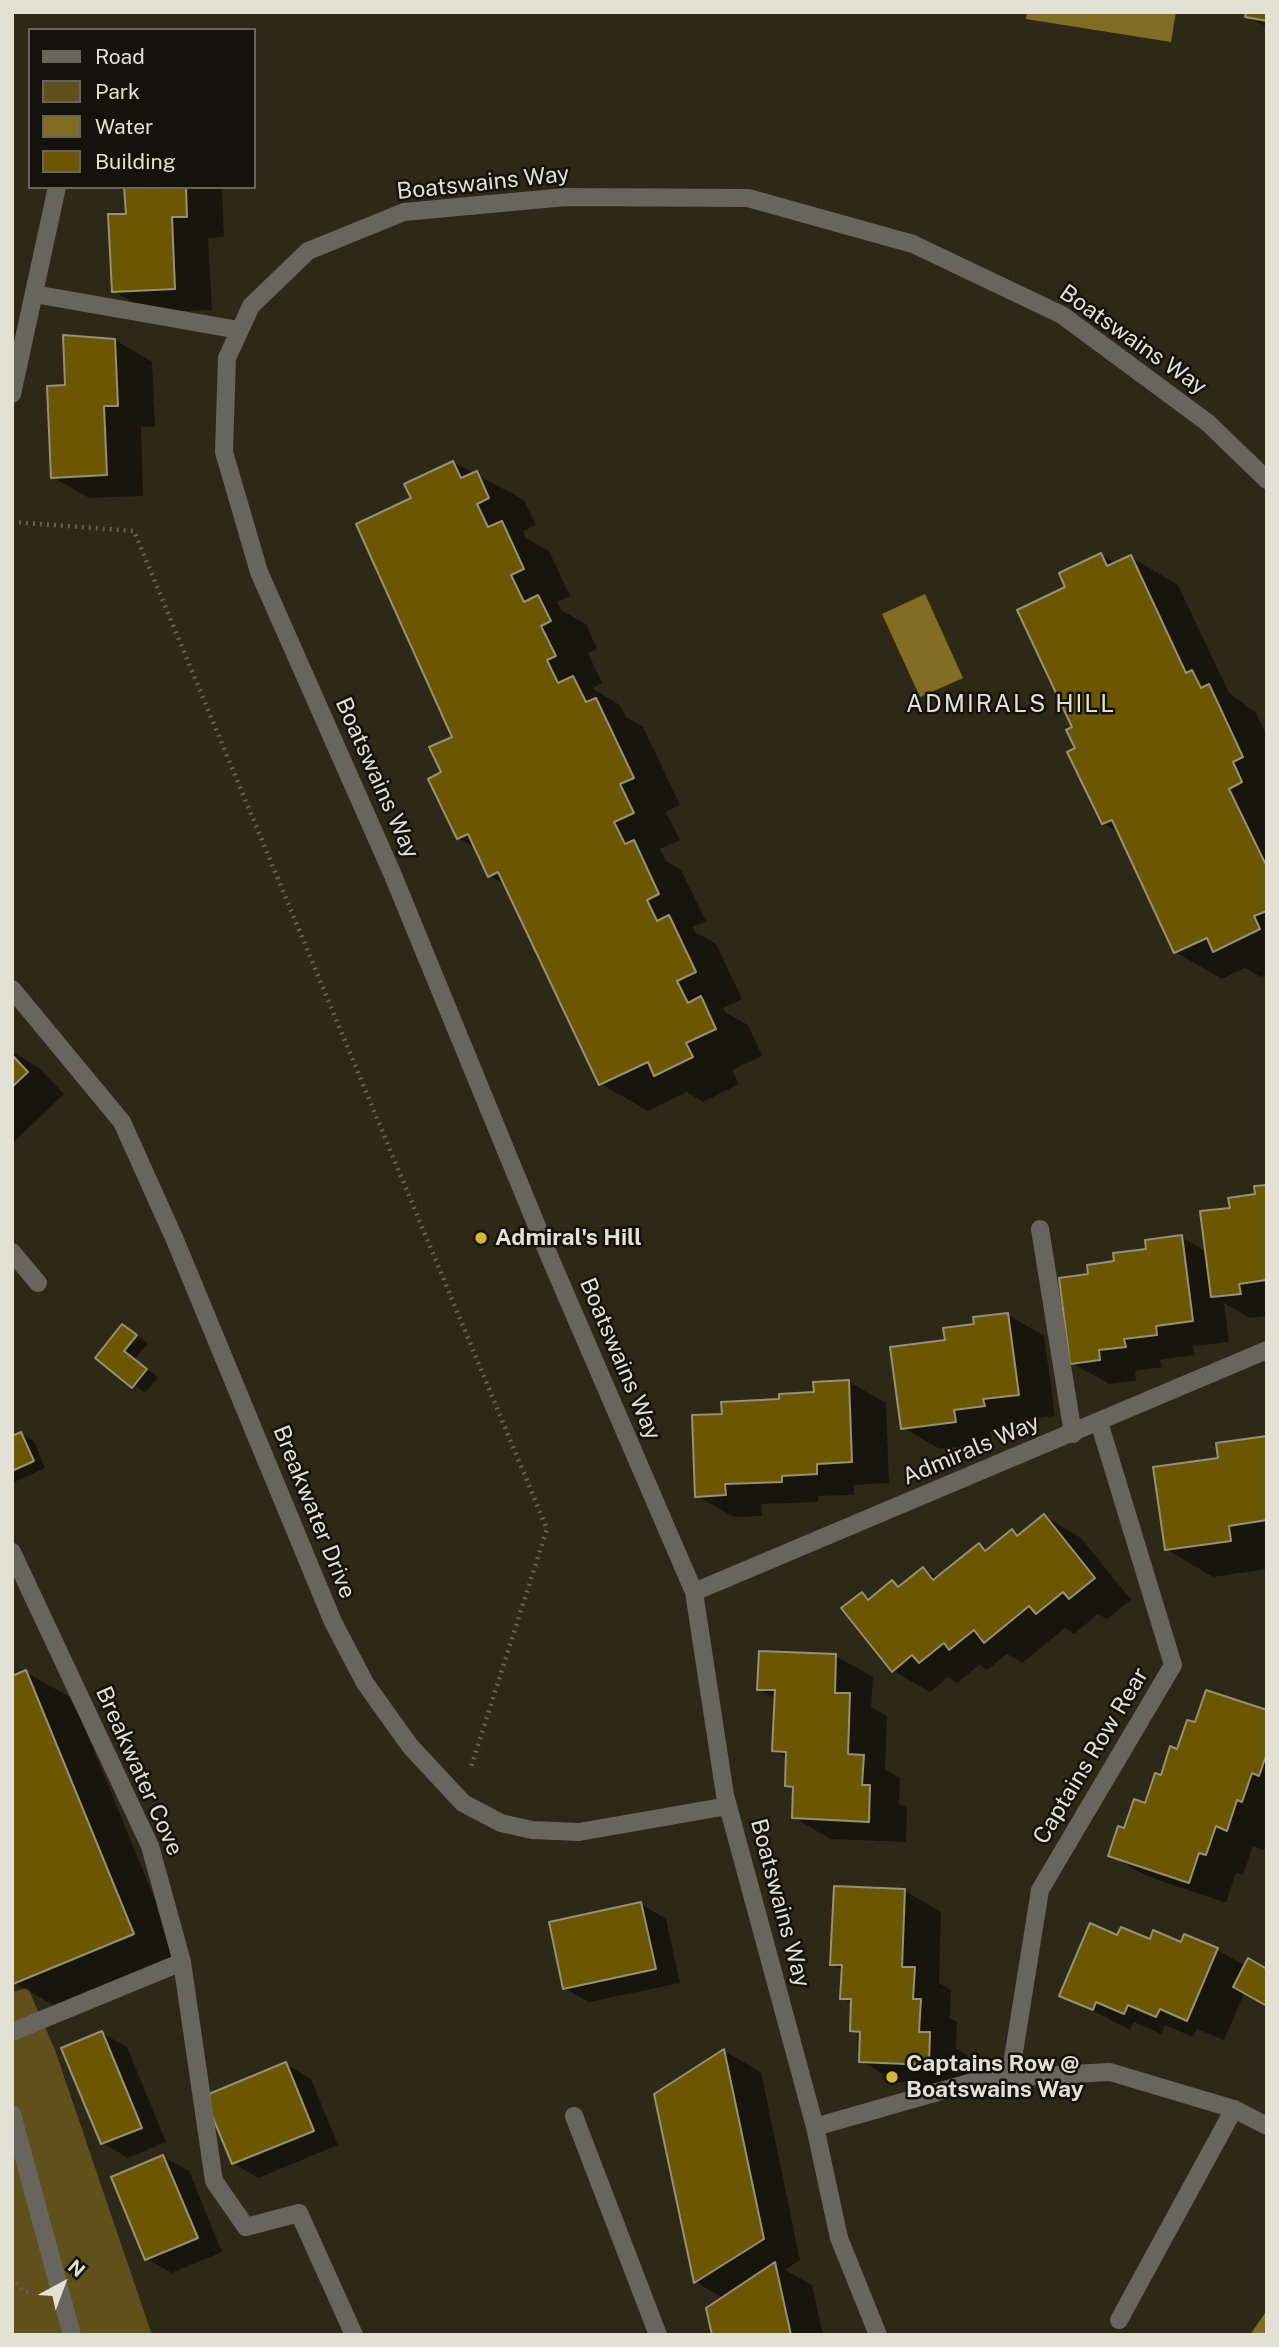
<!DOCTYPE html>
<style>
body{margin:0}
#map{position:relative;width:1279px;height:2347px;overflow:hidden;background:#2e2917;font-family:"Public Sans",sans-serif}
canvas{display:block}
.frame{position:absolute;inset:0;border:14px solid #e3e0d4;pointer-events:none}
.legend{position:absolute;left:28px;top:28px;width:228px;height:161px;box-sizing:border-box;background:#14120a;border:2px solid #67645b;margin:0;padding:9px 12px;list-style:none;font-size:21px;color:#e3e0d4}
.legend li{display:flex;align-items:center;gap:14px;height:35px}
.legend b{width:35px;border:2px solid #67645b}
.north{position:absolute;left:28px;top:2249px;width:70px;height:70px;-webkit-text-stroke:5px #14120a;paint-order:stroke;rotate:41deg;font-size:19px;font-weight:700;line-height:28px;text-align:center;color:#e3e0d4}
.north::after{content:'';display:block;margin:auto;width:24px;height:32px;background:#e3e0d4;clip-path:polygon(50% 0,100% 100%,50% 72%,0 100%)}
</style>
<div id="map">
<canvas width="1279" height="2347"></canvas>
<div class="frame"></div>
<ul class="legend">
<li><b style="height:9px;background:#68655d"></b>Road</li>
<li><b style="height:19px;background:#60511c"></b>Park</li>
<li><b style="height:19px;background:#826e23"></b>Water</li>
<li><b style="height:19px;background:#6b5700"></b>Building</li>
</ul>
<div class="north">N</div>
</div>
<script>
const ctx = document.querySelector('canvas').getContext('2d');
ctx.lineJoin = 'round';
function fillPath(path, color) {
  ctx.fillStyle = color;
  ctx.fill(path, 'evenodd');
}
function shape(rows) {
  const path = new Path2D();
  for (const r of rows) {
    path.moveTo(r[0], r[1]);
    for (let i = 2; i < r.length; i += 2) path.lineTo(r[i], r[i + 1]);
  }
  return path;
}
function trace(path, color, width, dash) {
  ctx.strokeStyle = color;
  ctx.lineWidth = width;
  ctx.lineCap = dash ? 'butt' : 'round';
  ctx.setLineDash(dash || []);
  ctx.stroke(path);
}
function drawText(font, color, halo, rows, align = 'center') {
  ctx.font = font + ' "Public Sans",sans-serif';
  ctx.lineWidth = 5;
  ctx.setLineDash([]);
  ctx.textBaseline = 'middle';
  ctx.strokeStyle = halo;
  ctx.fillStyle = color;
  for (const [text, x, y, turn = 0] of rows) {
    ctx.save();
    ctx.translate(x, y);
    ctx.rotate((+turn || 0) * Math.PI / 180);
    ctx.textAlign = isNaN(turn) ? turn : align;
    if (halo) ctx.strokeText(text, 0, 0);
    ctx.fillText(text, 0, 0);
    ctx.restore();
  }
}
const green = shape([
 [28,1988,55,2050,152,2335,12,2335,12,1992]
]);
const water = shape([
 [1027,12,1176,12,1171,42,1026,19],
 [925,594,963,678,920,697,882,614],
 [1267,2310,1267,2335,1250,2335]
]);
const shadow = shape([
 [1267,12,1267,27,1247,16],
 [126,187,222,187,224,237,208,238,212,310,150,312,113,291,128,216],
 [115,340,152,362,155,426,141,427,143,496,89,498,52,477,67,387],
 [453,462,524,500,536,525,523,531,526,538,549,551,570,596,557,602,561,610,586,624,597,649,588,653,602,683,593,688,594,690,620,705,626,717,643,727,680,805,666,812,680,840,660,849,666,861,681,870,706,921,693,927,695,932,716,944,742,999,723,1008,725,1012,748,1025,762,1056,732,1070,739,1084,703,1102,687,1092,648,1111,601,1084,506,885,490,876,477,849,458,838,443,773,455,737,414,499],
 [1101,555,1117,564,1131,557,1178,585,1229,693,1256,713,1267,736,1267,975,1261,977,1245,968,1222,979,1175,952,1120,833,1103,823,1077,749,1068,588],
 [12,1052,38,1067,64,1094,12,1144],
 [1267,1186,1267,1316,1250,1318,1224,1303,1229,1342,1193,1346,1194,1355,1160,1360,1162,1367,1135,1371,1136,1381,1109,1384,1072,1363,1090,1276,1181,1237,1207,1252,1232,1209,1257,1196],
 [1007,1314,1044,1336,1055,1416,1020,1420,1021,1427,990,1430,992,1443,940,1449,903,1428,947,1342,976,1325],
 [123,1326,148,1343,135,1359,158,1378,145,1393,97,1358],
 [849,1382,886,1403,889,1483,854,1485,854,1495,818,1496,818,1502,761,1504,762,1516,734,1517,697,1496,724,1415,816,1394],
 [21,1434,34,1441,45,1468,12,1483,12,1438],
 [1267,1437,1267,1569,1213,1577,1166,1549,1220,1459],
 [1045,1516,1081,1538,1131,1600,1107,1619,1098,1614,1074,1634,1065,1628,1022,1663,1007,1654,987,1670,979,1665,957,1683,948,1677,930,1692,893,1671,862,1594,872,1599,893,1583,901,1587,924,1569,939,1578,979,1545,988,1550,1012,1531,1021,1536],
 [836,1656,873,1677,871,1707,887,1716,885,1769,900,1778,899,1804,907,1808,906,1842,830,1839,793,1817,794,1790,786,1785,788,1759,774,1750,776,1699,759,1689],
 [26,1672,73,1699,180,1961,62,2010,15,1983,12,1976,12,1674,13,1677],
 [1267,1712,1267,1842,1264,1850,1253,1846,1243,1875,1236,1873,1226,1903,1147,1876,1110,1855,1125,1830,1147,1805,1196,1724],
 [905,1891,941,1912,939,1983,951,1990,950,2018,957,2022,956,2049,967,2055,965,2085,897,2082,861,2061,861,2036,851,2030,853,2004,842,1998,843,1971,832,1964],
 [641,1904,666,1919,680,1983,589,2002,564,1988],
 [1118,1937,1217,1950,1246,1966,1245,1992,1224,2040,1197,2029,1193,2037,1165,2025,1161,2034,1134,2022,1130,2030,1062,1995],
 [102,2033,127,2047,166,2142,128,2158,103,2143],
 [724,2051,761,2072,800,2260,785,2270,812,2285,823,2335,714,2335,724,2299,696,2282,656,2095],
 [286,2064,311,2079,338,2145,258,2178,233,2163],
 [163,2157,189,2171,222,2252,172,2273,147,2259]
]);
const building = shape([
 [1246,12,1267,12,1267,21,1245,17,1246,12],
 [124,187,186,187,187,217,172,217,175,289,112,292,108,214,126,214,124,187],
 [63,335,115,339,118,406,104,406,107,475,51,478,47,386,65,385,63,335],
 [453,461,461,478,477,471,489,498,477,504,488,527,502,521,524,569,511,575,524,602,538,595,551,621,541,626,556,656,547,660,558,683,573,676,586,702,596,698,634,778,620,784,634,813,614,822,625,844,634,840,659,894,647,900,657,921,669,915,696,972,677,981,688,1003,701,996,716,1029,686,1043,693,1057,654,1076,648,1062,599,1085,498,872,488,877,468,834,457,839,428,779,441,772,429,747,452,737,356,524,411,498,404,484,453,461],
 [1101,553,1107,566,1131,555,1186,673,1192,670,1201,688,1209,684,1243,757,1233,762,1242,782,1229,789,1267,867,1267,911,1254,916,1260,929,1213,952,1207,938,1174,953,1112,820,1102,824,1067,752,1075,748,1066,730,1072,727,1017,610,1065,587,1059,573,1101,553],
 [12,1055,28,1072,12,1087,12,1055],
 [1267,1185,1266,1280,1239,1284,1241,1294,1211,1297,1200,1211,1230,1208,1228,1198,1255,1194,1254,1186,1267,1185],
 [1182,1235,1193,1321,1156,1326,1157,1335,1124,1339,1126,1347,1099,1350,1100,1360,1070,1364,1059,1278,1088,1274,1087,1265,1114,1261,1113,1253,1146,1249,1145,1240,1182,1235],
 [1008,1313,1019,1395,983,1399,985,1406,954,1410,956,1422,901,1429,890,1347,945,1340,943,1328,974,1324,973,1317,1008,1313],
 [122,1324,137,1335,124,1351,147,1369,132,1388,95,1358,122,1324],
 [849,1380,852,1462,817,1464,817,1474,782,1476,782,1482,725,1484,726,1495,695,1497,692,1415,722,1414,721,1402,779,1399,779,1394,814,1392,813,1382,849,1380],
 [21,1432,34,1461,12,1471,12,1436,21,1432],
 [1267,1436,1267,1520,1229,1526,1231,1541,1165,1550,1153,1467,1218,1458,1216,1443,1267,1436],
 [1044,1514,1095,1578,1069,1599,1063,1592,1036,1614,1029,1606,984,1643,974,1630,949,1650,944,1643,919,1663,912,1655,892,1672,841,1608,862,1592,868,1600,892,1580,898,1587,923,1567,933,1580,979,1543,985,1551,1012,1529,1017,1536,1044,1514],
 [759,1651,836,1654,835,1693,850,1693,848,1754,864,1755,862,1785,870,1785,869,1822,792,1818,793,1787,785,1786,786,1752,772,1751,775,1690,757,1690,759,1651],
 [26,1670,134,1934,13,1984,12,1676,26,1670],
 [1206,1690,1267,1710,1267,1753,1259,1776,1252,1773,1242,1802,1237,1800,1227,1831,1216,1826,1206,1855,1199,1853,1189,1883,1108,1856,1118,1826,1124,1828,1134,1799,1145,1803,1155,1773,1161,1775,1170,1746,1177,1749,1187,1720,1195,1722,1206,1690],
 [834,1886,905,1889,902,1967,915,1967,913,1999,921,1999,919,2032,930,2032,929,2065,859,2062,860,2032,850,2031,851,1999,840,1999,842,1965,830,1965,834,1886],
 [641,1902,656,1969,563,1989,549,1922,641,1902],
 [1090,1923,1117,1935,1121,1927,1150,1939,1153,1930,1181,1942,1184,1934,1218,1948,1187,2021,1160,2009,1156,2017,1128,2005,1124,2014,1096,2002,1093,2010,1059,1996,1090,1923],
 [1248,1958,1267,1969,1267,2006,1233,1987,1248,1958],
 [102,2031,142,2128,101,2144,61,2048,102,2031],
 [724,2049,764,2239,694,2283,654,2094,724,2049],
 [286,2062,314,2131,232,2164,204,2096,286,2062],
 [163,2155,198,2238,145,2260,111,2177,163,2155],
 [775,2262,791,2335,712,2335,706,2308,775,2262]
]);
const path = shape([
 [12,522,134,531,547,1529,471,1767],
 [12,2277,22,2290,29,2292]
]);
const lane = shape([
 [34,294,239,330],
 [12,394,57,187],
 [1040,1229,1073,1434],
 [12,1252,38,1283],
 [182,1962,214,2181,246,2227,299,2213,354,2335],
 [574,2116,658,2335],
 [1119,2320,1234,2109]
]);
const street = shape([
 [12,989,122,1122,175,1240,333,1622,365,1683,410,1746,463,1803,501,1823,532,1830,579,1832,728,1806],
 [12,1552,150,1846,182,1962,12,2032],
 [694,1592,1267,1350],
 [1010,2077,1040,1890,1173,1665,1099,1422],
 [12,2114,72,2335],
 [815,2127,983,2079,1110,2072,1234,2109,1267,2126],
 [878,2335,839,2238,815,2127,725,1795,694,1592,550,1258,392,873,259,572,224,452,227,358,251,306,308,251,404,212,566,197,748,198,913,244,1062,315,1208,423,1267,480]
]);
const markers = [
 [481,1238,7,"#d6b534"],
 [892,2077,7,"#d6b534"]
];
const streetNames = [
 ["Boatswains Way",483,183,-6],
 ["Boatswains Way",1133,340,35],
 ["Boatswains Way",377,778,66],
 ["Boatswains Way",620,1359,67],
 ["Admirals Way",971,1450,-23],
 ["Breakwater Drive",314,1512,68],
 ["Captains Row Rear",1091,1756,-59],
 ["Breakwater Cove",139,1771,66],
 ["Boatswains Way",780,1903,75]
];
const poiNames = [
 ["Admiral's Hill",495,1238],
 ["Captains Row @",906,2064],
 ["Boatswains Way",906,2090]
];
const neighbourhoodNames = [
 ["ADMIRALS HILL",1011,705]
];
fillPath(green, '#60511c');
fillPath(water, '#826e23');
fillPath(shadow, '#0007');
fillPath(building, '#6b5700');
trace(building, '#96907b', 2);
trace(path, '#656050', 4.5, [2, 5]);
trace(lane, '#68655d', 18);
trace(street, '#68655d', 18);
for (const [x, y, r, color] of markers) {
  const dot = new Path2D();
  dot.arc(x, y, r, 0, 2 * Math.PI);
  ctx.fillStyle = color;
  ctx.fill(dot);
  trace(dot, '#14120a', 2.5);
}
drawText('23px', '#e3e0d4', '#14120a', streetNames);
drawText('bold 23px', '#e3e0d4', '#14120a', poiNames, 'left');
ctx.letterSpacing = '2px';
drawText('24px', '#e3e0d4', '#14120a', neighbourhoodNames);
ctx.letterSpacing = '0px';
</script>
